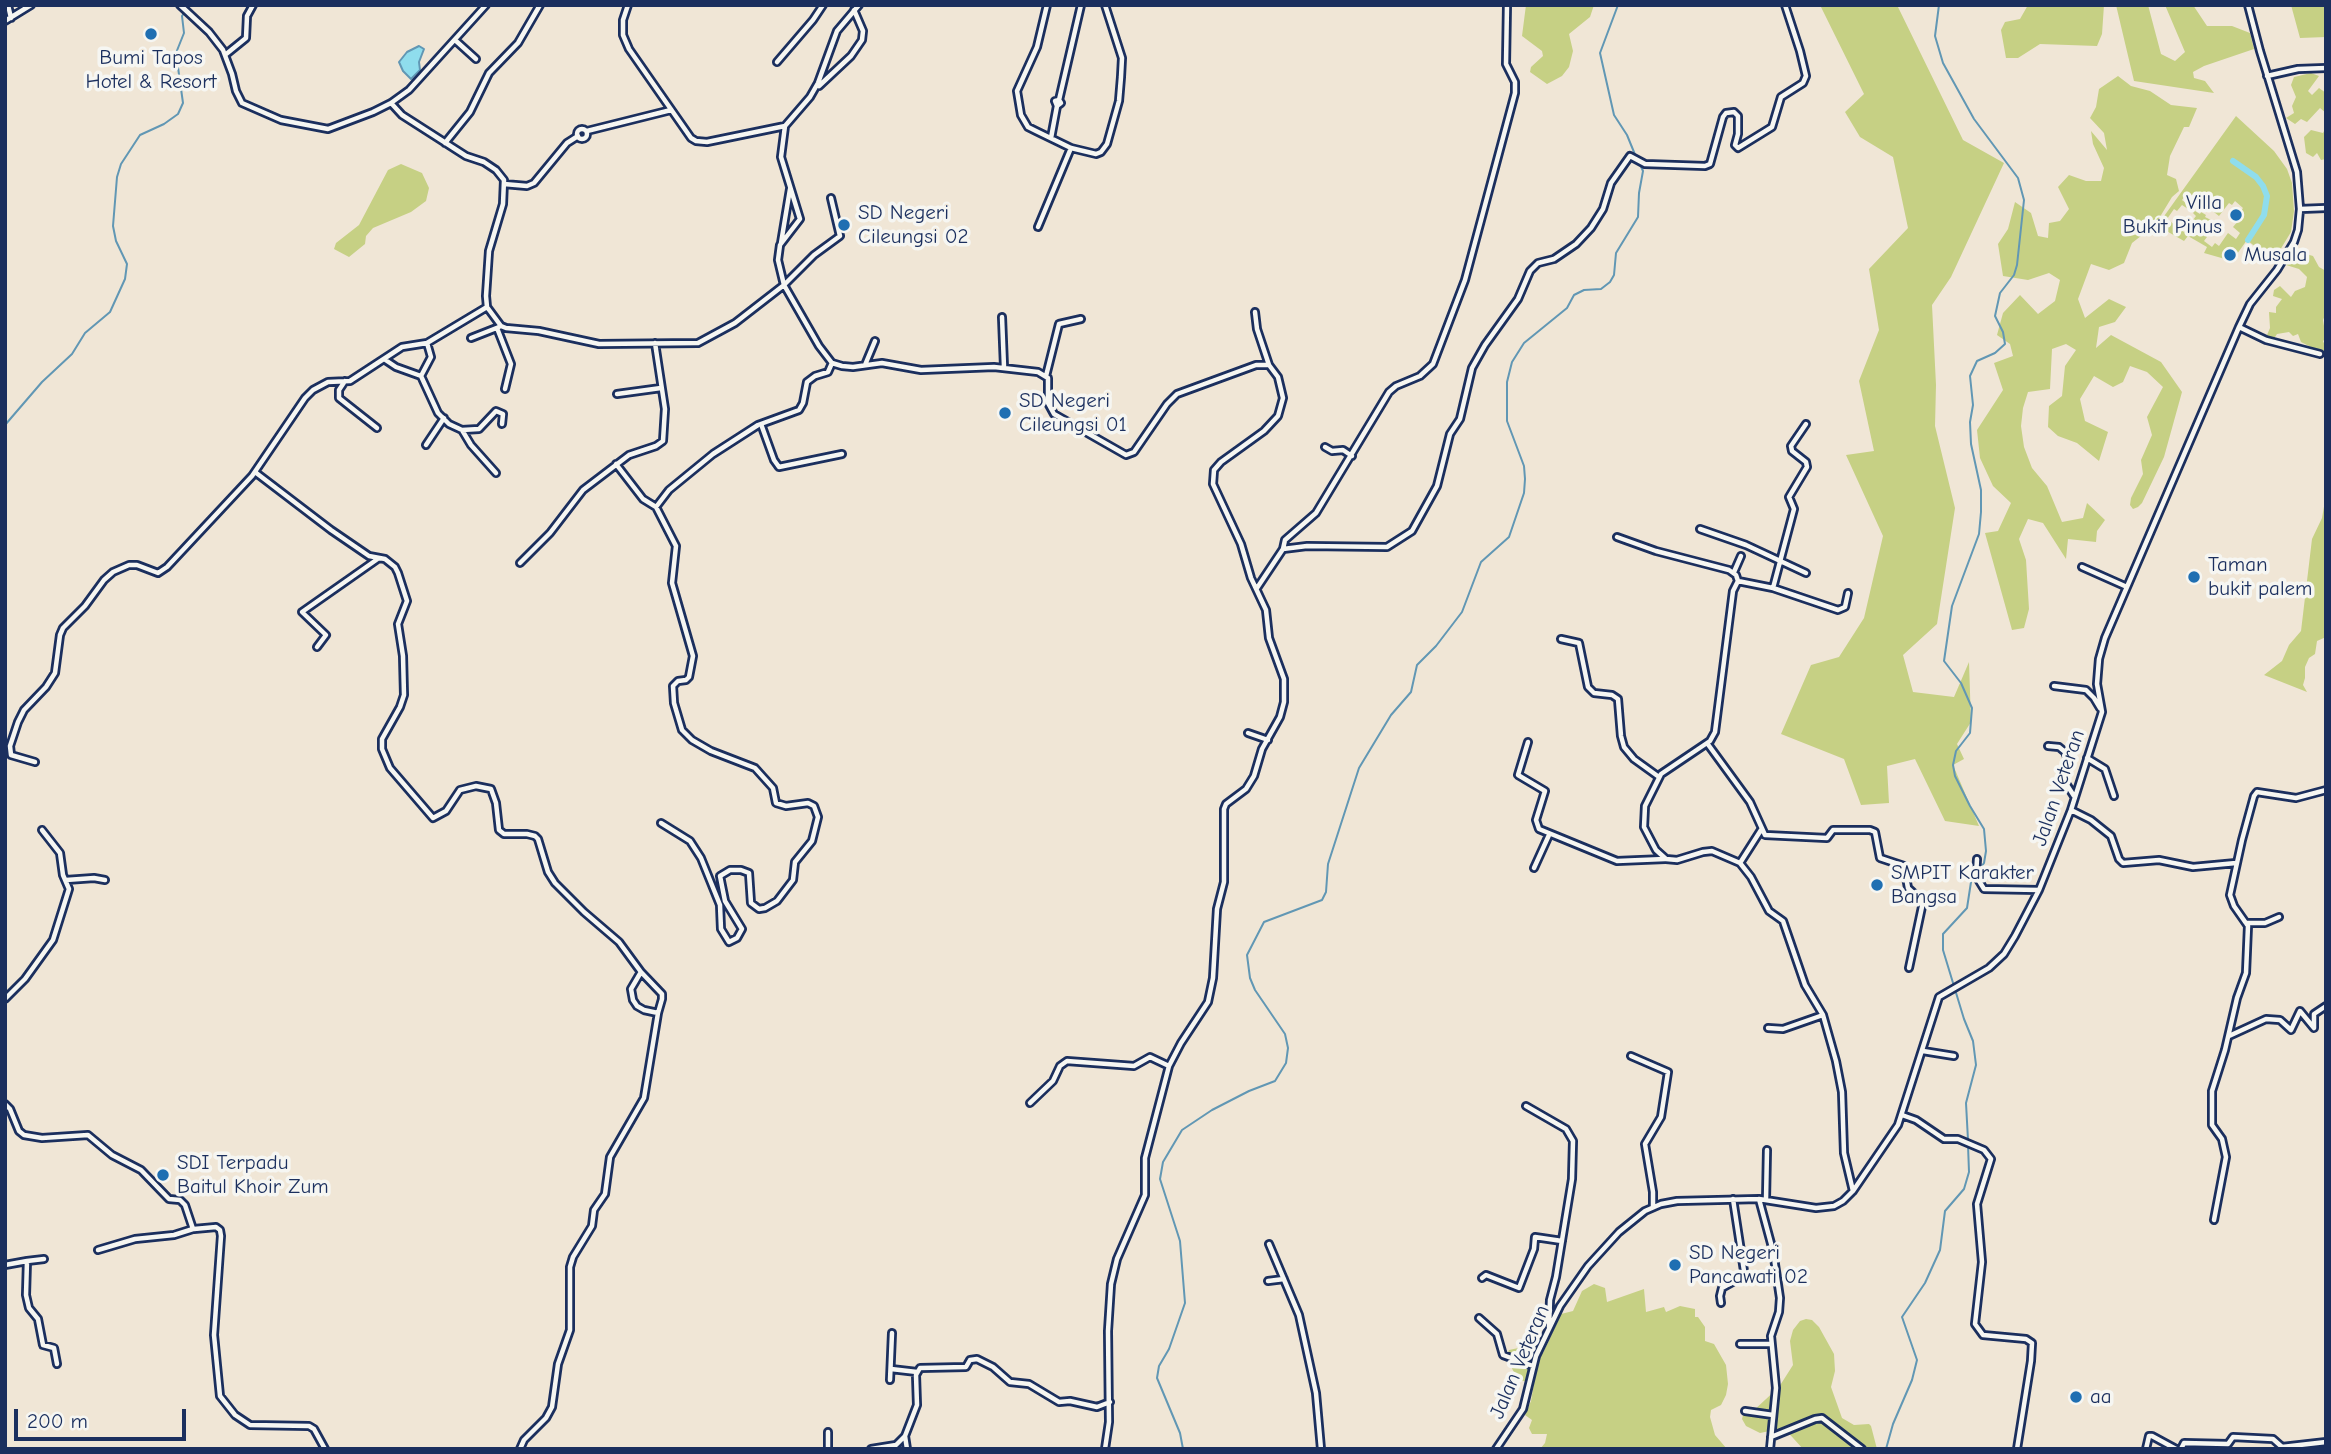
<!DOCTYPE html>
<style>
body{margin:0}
#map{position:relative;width:2331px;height:1454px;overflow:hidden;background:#f0e6d6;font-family:"Comic Neue",sans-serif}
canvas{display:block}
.frame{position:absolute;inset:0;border:7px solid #1b2f5e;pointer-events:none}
.scale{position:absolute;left:14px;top:1409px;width:172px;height:32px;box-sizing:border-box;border:4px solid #1b2f5e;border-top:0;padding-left:9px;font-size:21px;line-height:24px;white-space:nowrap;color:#1b2f5e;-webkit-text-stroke:5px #f6f6f2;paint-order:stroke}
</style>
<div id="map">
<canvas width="2331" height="1454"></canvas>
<div class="frame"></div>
<div class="scale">200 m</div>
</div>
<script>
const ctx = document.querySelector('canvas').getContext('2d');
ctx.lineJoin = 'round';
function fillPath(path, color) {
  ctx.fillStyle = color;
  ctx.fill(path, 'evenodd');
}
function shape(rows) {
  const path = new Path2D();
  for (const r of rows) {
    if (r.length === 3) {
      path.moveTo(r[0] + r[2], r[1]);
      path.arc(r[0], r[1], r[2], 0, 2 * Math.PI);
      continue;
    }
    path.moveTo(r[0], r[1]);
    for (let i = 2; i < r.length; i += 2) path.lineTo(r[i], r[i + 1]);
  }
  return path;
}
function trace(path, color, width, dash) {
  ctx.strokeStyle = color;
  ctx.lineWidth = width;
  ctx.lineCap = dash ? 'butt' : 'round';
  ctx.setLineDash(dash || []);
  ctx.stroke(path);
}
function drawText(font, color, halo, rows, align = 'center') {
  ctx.font = font + ' "Comic Neue",sans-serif';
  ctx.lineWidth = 7;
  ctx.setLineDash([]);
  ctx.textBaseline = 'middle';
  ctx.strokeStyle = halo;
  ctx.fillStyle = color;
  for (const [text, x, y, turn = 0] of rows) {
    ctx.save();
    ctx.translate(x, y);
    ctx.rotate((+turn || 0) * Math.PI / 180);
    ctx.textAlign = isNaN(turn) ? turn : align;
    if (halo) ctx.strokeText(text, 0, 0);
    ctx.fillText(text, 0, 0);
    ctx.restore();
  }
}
const green = shape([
 [1526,5,1594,5,1590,17,1569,34,1573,51,1569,67,1562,76,1547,84,1530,72,1531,67,1543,56,1542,51,1522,36],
 [1820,5,1897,5,1963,140,2004,163,1951,277,1932,305,1936,385,1935,426,1955,508,1937,624,1903,655,1913,692,1954,697,1969,662,1971,722,1957,744,1964,759,1953,765,1979,826,1945,821,1915,759,1887,766,1889,803,1861,805,1844,759,1781,734,1811,665,1839,657,1864,618,1883,536,1846,455,1874,451,1859,381,1879,330,1869,269,1908,228,1893,157,1860,137,1845,112,1864,94],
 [2028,5,2104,5,2102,34,2097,46,2040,44,2018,58,2006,58,2001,30,2005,22,2020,19],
 [2116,5,2148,5,2161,54,2175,61,2185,52,2165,5,2193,5,2207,26,2232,26,2250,33,2254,49,2204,66,2193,72,2194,78,2205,81,2214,93,2134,81],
 [2291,5,2326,5,2326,37,2300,38],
 [2311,73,2319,76,2308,91,2312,95,2319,88,2326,93,2326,113,2320,108,2307,122,2301,119,2295,124,2286,118,2294,113,2292,106,2296,97,2291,85,2294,77],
 [2118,76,2131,86,2150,91,2171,105,2197,108,2189,127,2184,127,2170,156,2167,175,2176,179,2179,191,2172,197,2155,225,2132,243,2124,263,2109,270,2091,264,2078,299,2085,318,2109,299,2126,307,2115,322,2099,327,2096,348,2111,335,2161,362,2182,392,2164,457,2142,503,2138,507,2133,509,2130,505,2131,498,2143,474,2141,460,2152,435,2147,417,2163,387,2147,372,2130,366,2123,382,2113,387,2094,376,2080,399,2085,421,2108,432,2099,461,2077,443,2058,436,2048,427,2049,406,2062,396,2065,366,2076,350,2066,344,2052,349,2050,389,2028,392,2023,408,2021,426,2024,447,2032,468,2047,486,2062,522,2083,518,2087,503,2105,520,2097,531,2096,542,2068,539,2066,559,2043,523,2028,519,2019,539,2026,560,2029,609,2024,628,2012,630,1985,533,1998,531,2011,503,1993,486,1980,458,1977,430,2003,390,1994,363,2013,356,2010,344,1997,335,2003,313,2020,295,2038,314,2055,301,2060,280,2049,273,2028,280,2003,276,1998,244,2008,229,2015,202,2031,213,2038,236,2048,238,2049,223,2060,221,2069,209,2058,187,2069,175,2086,181,2101,181,2104,168,2093,144,2091,131,2107,150,2104,133,2090,118,2096,107,2099,89],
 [2236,116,2274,151,2287,169,2292,183,2294,211,2291,232,2277,255,2273,252,2269,258,2247,240,2232,261,2204,253,2207,247,2188,236,2184,241,2163,229,2167,223,2162,219],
 [2188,192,2219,216,2229,203,2232,205,2235,201,2243,208,2240,212,2243,215,2233,227,2240,233,2236,239,2228,233,2219,246,2215,243,2212,247,2204,241,2207,237,2205,235,2215,222,2205,217,2206,215,2201,212,2200,214,2195,211,2193,213,2196,216,2184,232,2167,219,2174,209,2177,211,2182,205,2188,209,2190,206,2182,200],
 [2326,127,2326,159,2321,160,2317,153,2313,157,2306,153,2304,137,2311,130,2323,133],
 [401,164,422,173,429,188,426,201,411,212,373,228,366,236,365,244,349,257,334,249,336,243,359,225,388,170],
 [2297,245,2299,252,2313,256,2319,267,2326,271,2326,313,2323,320,2326,338,2323,341,2326,348,2323,353,2301,342,2298,334,2293,336,2289,332,2277,334,2273,340,2267,335,2270,328,2269,312,2276,313,2276,307,2282,299,2273,296,2274,290,2280,286,2291,297,2295,291,2305,287,2307,277,2299,269,2286,265,2292,259,2290,253],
 [2326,495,2326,637,2317,641,2315,654,2309,658,2305,667,2305,678,2303,685,2307,692,2264,675,2282,661,2289,645,2301,631,2312,539,2322,518],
 [1594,1284,1605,1288,1607,1302,1644,1289,1646,1312,1664,1307,1666,1312,1680,1306,1695,1309,1695,1317,1698,1317,1705,1327,1705,1341,1714,1344,1726,1365,1728,1384,1726,1395,1721,1405,1711,1410,1710,1417,1715,1435,1727,1449,1540,1449,1545,1443,1547,1434,1532,1434,1529,1428,1532,1420,1525,1415,1531,1401,1534,1383,1518,1380,1506,1357,1509,1350,1523,1347,1533,1348,1543,1353,1561,1314,1573,1311,1582,1291],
 [1806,1319,1812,1320,1819,1327,1834,1354,1835,1371,1831,1387,1842,1418,1854,1425,1869,1424,1871,1426,1877,1449,1803,1449,1784,1428,1760,1433,1746,1426,1742,1419,1743,1415,1752,1412,1779,1387,1793,1365,1790,1341,1793,1330,1800,1321]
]);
const water = shape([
 [419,46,424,49,419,62,420,70,411,79,403,71,399,62,407,52,419,46]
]);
const stream = shape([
 [1618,5,1600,53,1614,115,1627,135,1636,157],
 [1939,5,1935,36,1943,63,1974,119,2018,178,2024,200,2017,265,2014,275,2000,293,1995,316,2003,332,2005,344,1995,353,1977,361,1970,376,1973,405,1970,422,1971,444,1981,490,1981,512,1979,534,1952,606,1944,661,1961,683,1972,708,1970,733,1956,751,1953,765,1955,776,1970,806,1984,829,1986,851,1984,863,1978,871],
 [5,425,42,382,72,354,85,333,110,312,125,279,127,264,116,241,113,226,117,177,121,164,140,135,164,124,178,114,183,103,176,53,184,33,182,16,190,5],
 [1968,1140,1966,1103,1976,1065,1973,1041,1964,1019,1943,950,1943,934,1967,908,1971,882,1975,876],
 [1183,1449,1180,1433,1157,1378,1159,1366,1169,1349,1185,1303,1180,1241,1160,1179,1163,1162,1182,1130,1212,1110,1249,1091,1275,1081,1286,1063,1288,1048,1285,1034,1255,990,1250,978,1247,955,1264,922,1322,900,1326,892,1328,864,1359,768,1391,715,1411,692,1417,665,1436,646,1462,612,1481,562,1509,537,1524,493,1525,479,1524,466,1507,421,1507,382,1512,362,1524,343,1567,308,1574,295,1584,290,1601,289,1610,282,1614,275,1616,253,1638,217,1639,193,1643,171,1639,162],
 [1886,1449,1893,1424,1912,1380,1917,1360,1902,1317,1925,1283,1940,1250,1945,1211,1964,1189,1969,1172,1968,1145]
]);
const canal = shape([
 [2233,161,2256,177,2263,186,2267,196,2264,215,2248,240]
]);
const street = shape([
 [8,5,11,18],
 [180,5,209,32,223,50,232,74,236,91,242,103,281,120,328,129,373,112,391,103,409,90,486,5],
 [628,5,623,20,623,35,629,49,691,138,696,141,707,142,785,126,781,157,800,219,780,245,778,260,784,285,814,255,840,236,831,198],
 [1047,5,1037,47,1017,91,1021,115,1028,127,1036,131,1071,148,1096,154,1101,152,1107,144,1119,101,1121,77,1122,58,1105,5],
 [5,21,31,5],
 [455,40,476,59],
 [225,55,246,38,247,16,253,5],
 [777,62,813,20,823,5],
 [2267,76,2298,69,2326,68],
 [819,86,851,56,862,40,863,31,854,10],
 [1059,100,1081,5],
 [391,103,402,115,466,156,484,162,496,170,504,180,503,204,489,251,486,296,487,307,501,326,506,328,539,331,599,344,698,343,735,323,784,285,819,346,832,363,842,366,853,367,882,363,921,370,994,367,1038,372,1048,378,1048,403,1054,414,1126,455,1134,452,1167,404,1177,394,1256,365,1269,365,1278,377,1283,398,1278,416,1264,431,1221,462,1214,470,1213,484,1241,544,1251,578,1266,610,1269,638,1284,679,1284,702,1280,717,1262,749,1254,776,1246,789,1226,804,1224,809,1224,882,1217,909,1213,978,1208,1002,1181,1043,1169,1066,1145,1158,1145,1195,1117,1259,1111,1284,1108,1331,1109,1422,1105,1449],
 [785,126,810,97,818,83,837,31,859,5],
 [582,134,5],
 [587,131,671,110],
 [1051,138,1057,106,1061,103,1059,100,1055,101,1057,106],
 [445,143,470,112,489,73,518,43,540,5],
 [504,184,527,186,534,183,567,143,578,136],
 [2300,209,2326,208],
 [1038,227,1071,148],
 [781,243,790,189],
 [1255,312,1257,329,1269,365],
 [1002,317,1004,367],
 [2239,327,2266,340,2320,354],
 [497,328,511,364,505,389],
 [471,338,499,327],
 [427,343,431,357,421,376,438,413,449,424,462,430,479,429,496,411,503,414,502,424],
 [384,359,396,367,421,376],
 [865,365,875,341],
 [1046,376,1059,324,1081,319],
 [345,381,339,390,339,398,377,428],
 [617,394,661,388],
 [761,424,774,460,779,467,842,454],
 [462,430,471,445,496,473],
 [426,445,444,418],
 [1325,447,1332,451,1343,450,1352,456],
 [616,464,643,499,656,507],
 [255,472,331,530,369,556,385,559,395,567,398,573,407,601,398,624,403,656,404,695,400,707,382,739,382,749,390,768,433,818,446,811,460,790,476,786,491,789,496,803,499,830,504,834,527,834,535,836,538,839,548,872,555,883,584,912,619,942,641,972,631,989,633,1000,637,1006,644,1010,658,1013,644,1098,610,1157,605,1194,594,1210,592,1226,573,1257,570,1267,570,1330,558,1364,552,1407,546,1418,524,1440,520,1449],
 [1700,529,1746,545,1806,573],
 [1617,537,1656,551,1729,570,1736,575,1738,581],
 [1283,549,1307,546,1387,547,1412,531,1437,486,1450,434,1460,419,1472,368,1485,345,1518,299,1530,271,1538,263,1554,259,1576,244,1591,228,1603,209,1611,183,1630,156,1645,164,1705,166,1710,164,1723,117,1726,113,1734,112,1738,116,1738,134,1735,145,1738,148,1772,127,1781,97,1803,83,1806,76,1800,51,1785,5],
 [520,563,550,533,583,490,629,455,656,446,663,441,665,409,655,343],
 [2082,567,2127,587],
 [1734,572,1741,556],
 [1738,581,1733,591,1715,732,1710,741,1661,774,1645,806,1644,827,1656,850,1666,859,1677,860,1703,852,1712,851,1740,863,1751,877,1769,911,1783,921,1805,985,1823,1015,1836,1061,1842,1092,1844,1153,1853,1191],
 [1738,581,1773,588,1838,610,1845,607,1848,593],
 [1257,588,1283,549,1285,540,1316,513,1389,392,1396,386,1420,376,1433,364,1465,280,1515,93,1515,82,1506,64,1507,5],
 [1773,588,1794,509,1789,497,1807,467,1806,462,1792,451,1791,446,1806,424],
 [1561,639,1579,643,1588,687,1594,693,1612,695,1618,699,1621,736,1624,747,1634,759,1659,777],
 [317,647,326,635,302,612,379,558],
 [2054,686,2086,690,2094,698,2100,708],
 [1248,733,1268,740],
 [1528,742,1518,775,1545,791,1536,820,1539,829,1617,861,1665,859],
 [1707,743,1750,802,1765,835,1827,838,1833,830,1870,830,1875,832,1880,858,1904,866,1908,888,1923,902,1909,968],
 [2048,746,2059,747,2065,752,2067,757,2065,782,2074,796],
 [2087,758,2105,769,2114,796],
 [35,762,11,755,10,746,18,722,24,710,46,687,55,673,60,635,63,628,85,606,104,580,113,572,129,565,137,565,158,573,167,567,252,476,305,398,313,390,328,382,350,381,402,347,427,343,487,307],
 [2071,810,2091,820,2111,836,2119,859,2123,863,2159,860,2193,867,2236,863],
 [661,823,690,841,701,858,720,905,721,929,729,942,737,938,742,929,725,901,720,876,730,870,741,870,749,873,751,903,759,909,765,908,777,901,793,880,795,862,812,841,818,817,814,806,808,803,786,806,776,803,773,788,755,768,711,751,692,740,682,730,674,703,673,686,678,681,686,680,689,677,693,656,672,583,676,546,656,507,669,490,713,454,758,425,799,410,803,403,807,382,815,376,828,372,832,363],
 [1977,859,1976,876,1984,889,2039,890],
 [1740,863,1761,830],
 [1534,868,1549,835],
 [66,880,94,878,105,880],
 [2246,923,2265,923,2279,917],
 [641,972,662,994,662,999,658,1013],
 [5,999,25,979,53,940,69,889,63,875,60,853,42,830],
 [1768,1028,1783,1029,1823,1015],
 [2229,1036,2266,1019,2280,1020,2291,1030,2300,1011,2314,1028,2314,1014,2326,1006],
 [1923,1051,1954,1056],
 [1631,1056,1668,1072,1661,1117,1645,1144,1653,1192,1653,1207],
 [1030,1103,1053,1081,1060,1066,1067,1061,1134,1066,1150,1057,1169,1066],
 [5,1104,10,1109,19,1131,24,1135,42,1138,88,1135,112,1155,141,1170,169,1199,180,1200,185,1205,193,1229,174,1235,135,1239,98,1250],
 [1526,1106,1566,1129,1573,1141,1572,1179,1556,1277,1550,1300,1549,1327],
 [1902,1115,1916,1120,1944,1139,1958,1139,1984,1150,1991,1159,1977,1204,1982,1262,1975,1324,1983,1335,2026,1339,2032,1343,2031,1361,2017,1449],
 [1759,1199,1773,1251,1780,1298,1779,1312,1771,1336,1776,1388,1770,1449],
 [1766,1200,1767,1150],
 [2214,1220,2226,1157,2222,1139,2212,1125,2212,1091,2225,1050,2237,998,2246,973,2248,926,2234,906,2230,895,2242,840,2254,796,2257,792,2296,798,2326,790],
 [194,1229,216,1227,220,1230,221,1236,214,1335,220,1396,235,1415,250,1425,309,1426,314,1429,325,1449],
 [1269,1244,1299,1315,1316,1393,1321,1449],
 [27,1261,44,1259],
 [5,1265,27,1261,26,1295,29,1308,38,1319,43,1345,54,1348,57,1364],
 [1482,1278,1486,1275,1519,1288,1534,1249,1535,1237,1562,1241],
 [1268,1281,1284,1279],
 [1721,1303,1720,1296,1722,1288,1738,1279,1744,1271,1733,1199],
 [1479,1318,1497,1334,1503,1355,1533,1366],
 [1740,1344,1771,1344],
 [891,1369,917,1372],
 [890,1380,892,1333],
 [1745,1411,1773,1415],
 [828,1432,828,1449],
 [905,1436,907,1449],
 [1771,1437,1815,1419,1822,1418,1862,1449],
 [871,1449,896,1445,905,1436,917,1405,916,1375,920,1368,966,1367,970,1360,977,1359,993,1367,1010,1382,1029,1384,1059,1402,1070,1401,1097,1407,1110,1402],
 [1496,1449,1523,1409,1536,1356,1560,1306,1588,1266,1619,1232,1645,1211,1661,1204,1677,1201,1759,1199,1816,1208,1834,1206,1843,1201,1853,1191,1898,1125,1939,997,1989,968,2004,954,2015,936,2039,890,2071,810,2102,712,2097,684,2099,659,2105,638,2239,327,2250,304,2277,270,2294,242,2298,230,2300,209,2297,172,2260,51,2248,5],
 [2146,1449,2149,1436,2152,1436,2176,1449],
 [2181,1449,2184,1443,2228,1444,2233,1437,2273,1439,2282,1447,2326,1442]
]);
const markers = [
 [151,34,7,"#1f6fb2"],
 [2236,215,7,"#1f6fb2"],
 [844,225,7,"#1f6fb2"],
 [2230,255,7,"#1f6fb2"],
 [1005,413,7,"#1f6fb2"],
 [2194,577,7,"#1f6fb2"],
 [1877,885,7,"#1f6fb2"],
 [163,1175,7,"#1f6fb2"],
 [1675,1265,7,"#1f6fb2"],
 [2076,1397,7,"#1f6fb2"]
];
const poiNames = [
 ["Bumi Tapos",151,58,"center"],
 ["Hotel & Resort",151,82,"center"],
 ["Villa",2222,203,"right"],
 ["Bukit Pinus",2222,227,"right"],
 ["SD Negeri",858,213],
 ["Cileungsi 02",858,237],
 ["Musala",2244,255],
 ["SD Negeri",1019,401],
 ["Cileungsi 01",1019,425],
 ["Taman",2208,565],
 ["bukit palem",2208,589],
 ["SMPIT Karakter",1891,873],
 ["Bangsa",1891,897],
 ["SDI Terpadu",177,1163],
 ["Baitul Khoir Zum",177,1187],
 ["SD Negeri",1689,1253],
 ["Pancawati 02",1689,1277],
 ["aa",2090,1397]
];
const streetNames = [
 ["Jalan Veteran",2059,788,-71],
 ["Jalan Veteran",1520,1362,-67]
];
fillPath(green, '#c6d084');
fillPath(water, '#8fdded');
trace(water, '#6197b4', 2);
trace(stream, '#6197b4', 2);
trace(canal, '#8fdded', 6);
trace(street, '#1b2f5e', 10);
trace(street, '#f6f6f2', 4.5);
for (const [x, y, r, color] of markers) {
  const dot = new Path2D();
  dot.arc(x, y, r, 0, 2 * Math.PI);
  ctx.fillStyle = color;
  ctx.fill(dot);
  trace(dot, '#f6f6f2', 2.5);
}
drawText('21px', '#1b2f5e', '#f6f6f2', poiNames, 'left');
drawText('21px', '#1b2f5e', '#f6f6f2', streetNames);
</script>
